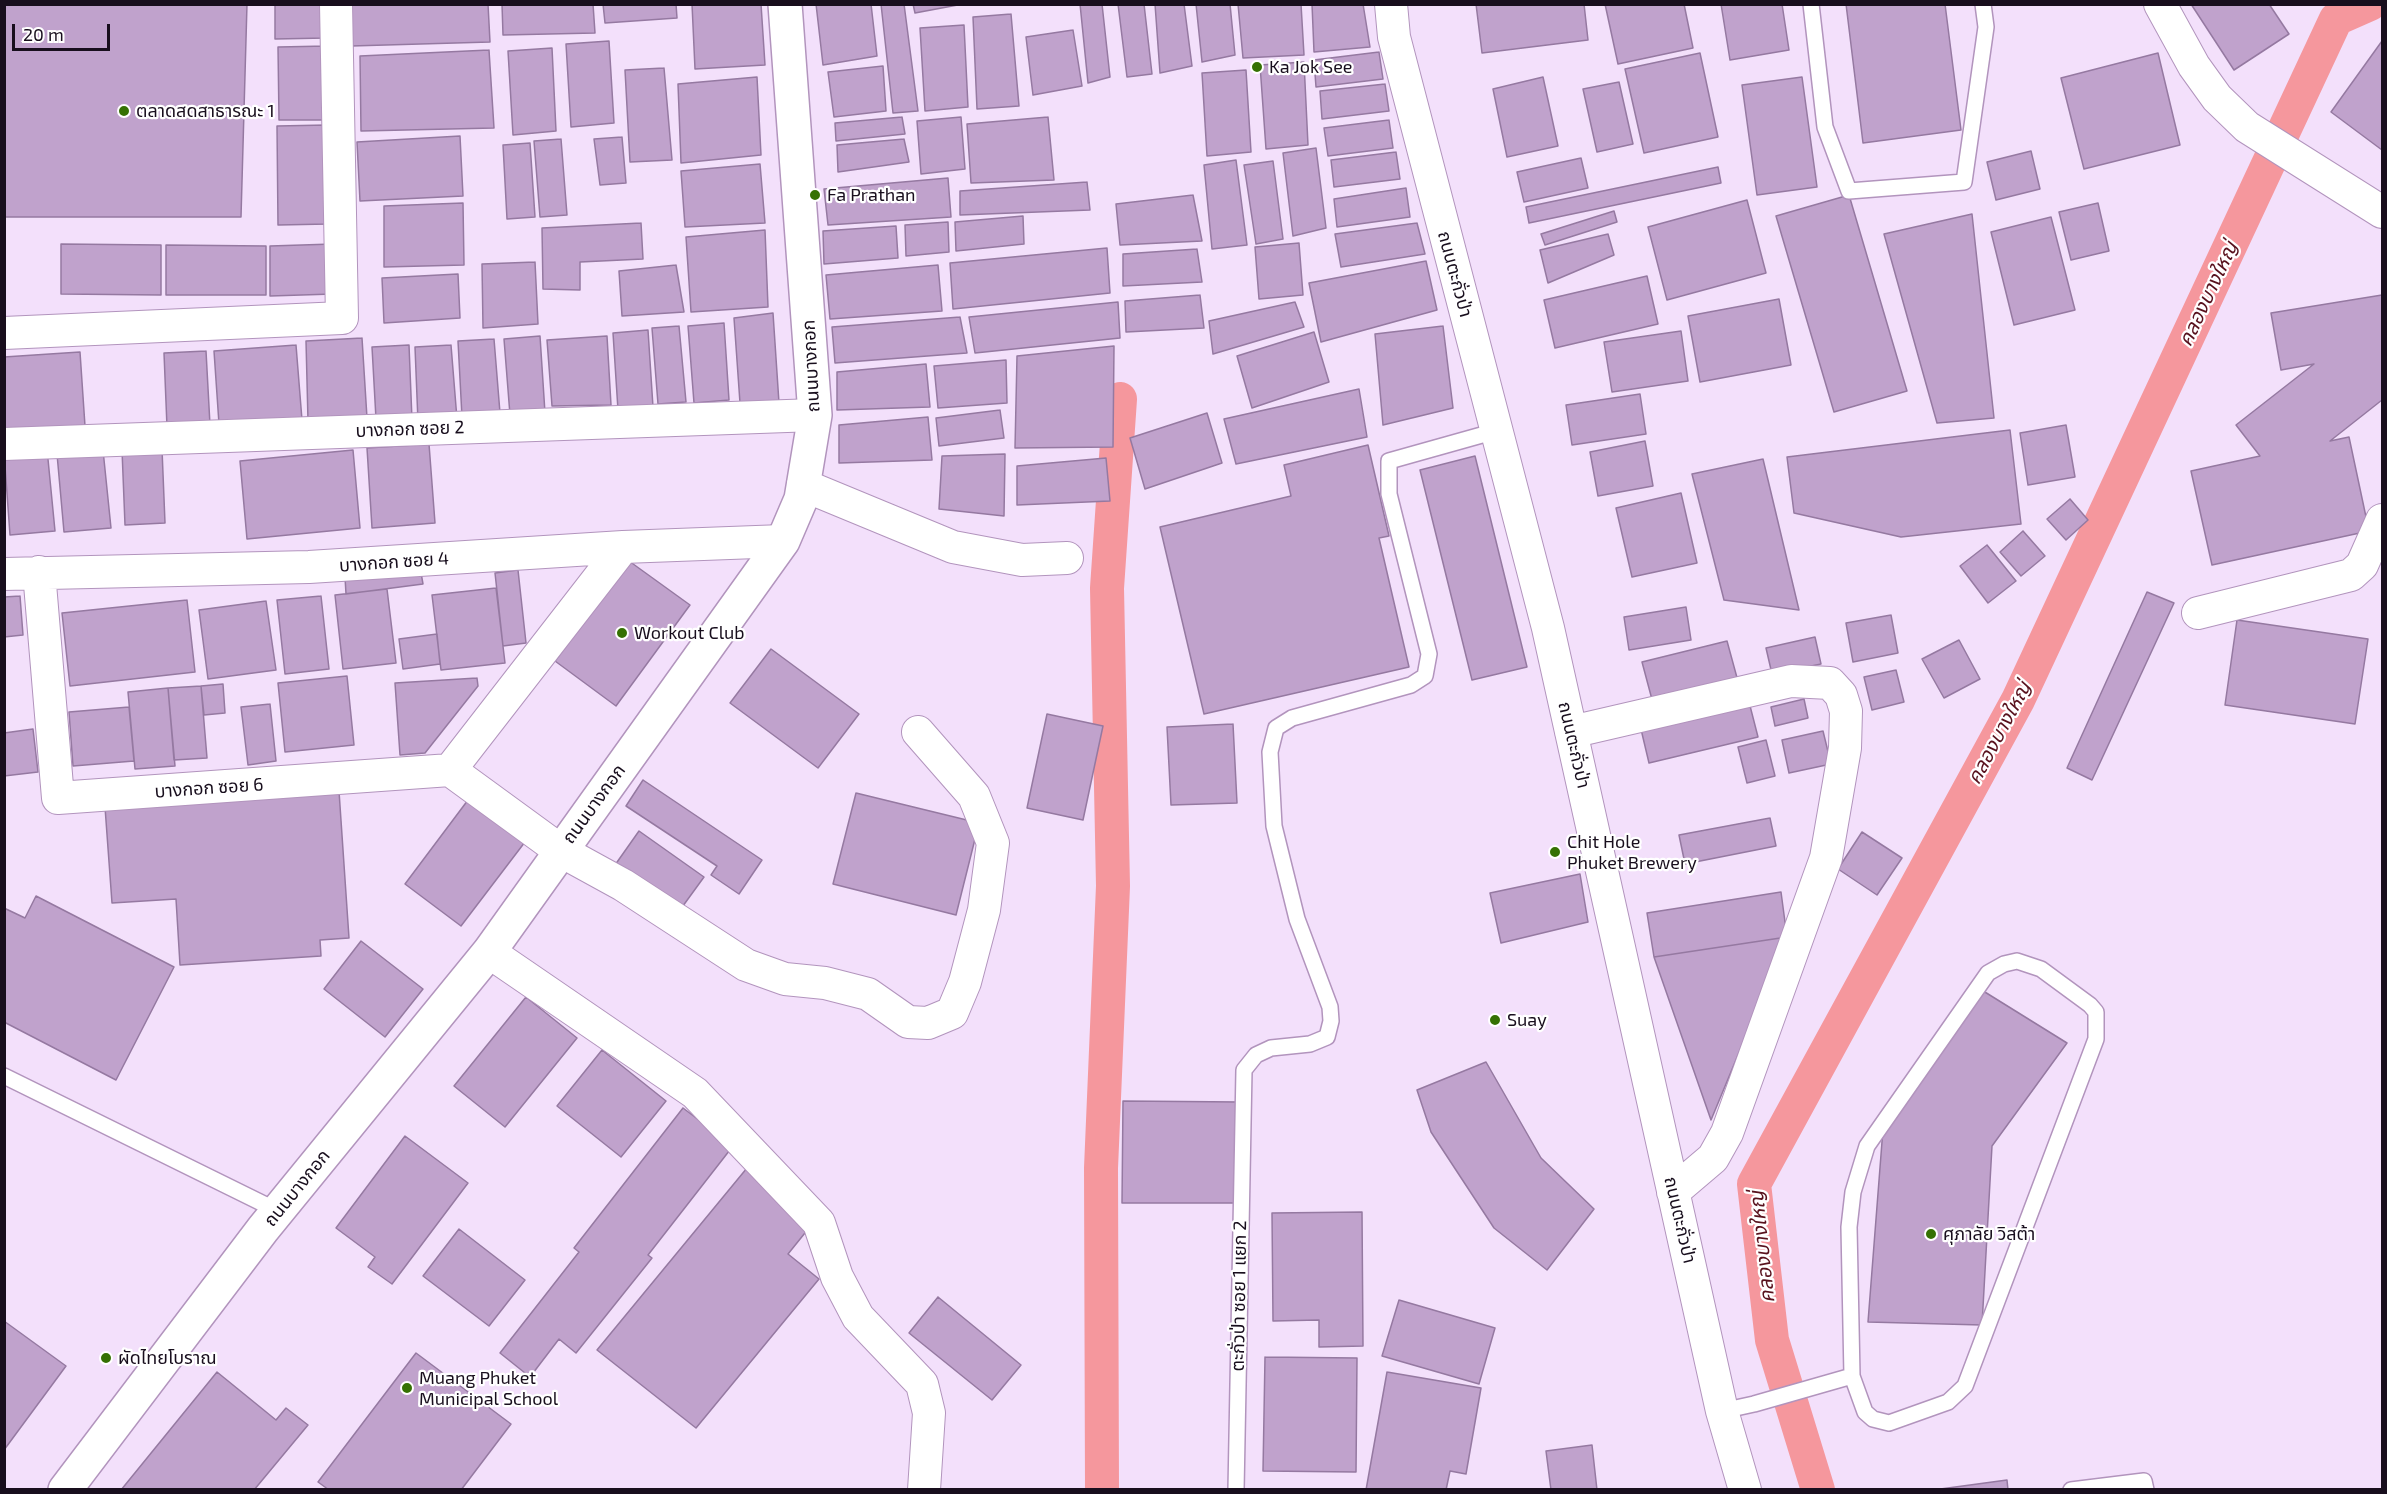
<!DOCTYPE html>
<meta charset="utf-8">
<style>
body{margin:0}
#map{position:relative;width:2387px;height:1494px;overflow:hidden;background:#f3e0fb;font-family:"Exo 2",sans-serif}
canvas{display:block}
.frame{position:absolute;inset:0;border:6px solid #180e1d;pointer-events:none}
.scale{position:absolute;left:12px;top:24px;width:98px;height:27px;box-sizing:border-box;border:3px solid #180e1d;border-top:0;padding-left:8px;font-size:18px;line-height:21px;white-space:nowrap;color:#180e1d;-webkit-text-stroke:4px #fff;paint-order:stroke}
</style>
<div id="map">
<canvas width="2387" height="1494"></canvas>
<div class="frame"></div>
<div class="scale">20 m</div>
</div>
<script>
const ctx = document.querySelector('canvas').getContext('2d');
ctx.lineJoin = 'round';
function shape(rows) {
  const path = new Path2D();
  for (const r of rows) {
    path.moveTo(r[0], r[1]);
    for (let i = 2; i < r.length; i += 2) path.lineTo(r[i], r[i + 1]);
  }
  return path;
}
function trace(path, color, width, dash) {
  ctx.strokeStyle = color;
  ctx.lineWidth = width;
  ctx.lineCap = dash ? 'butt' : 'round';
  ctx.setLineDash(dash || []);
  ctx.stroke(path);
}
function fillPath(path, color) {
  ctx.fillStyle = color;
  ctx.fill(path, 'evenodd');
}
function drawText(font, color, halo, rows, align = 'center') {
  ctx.font = font + ' "Exo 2","Noto Sans Thai",sans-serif';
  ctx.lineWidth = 4.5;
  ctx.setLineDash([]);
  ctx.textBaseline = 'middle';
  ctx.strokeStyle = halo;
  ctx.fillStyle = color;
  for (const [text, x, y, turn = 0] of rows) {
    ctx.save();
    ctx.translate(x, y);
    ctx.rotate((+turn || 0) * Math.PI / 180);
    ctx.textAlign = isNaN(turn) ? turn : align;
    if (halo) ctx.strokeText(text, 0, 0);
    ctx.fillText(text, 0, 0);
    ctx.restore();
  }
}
const canal = shape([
 [1102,1490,1101,1168,1113,886,1107,588,1120,399],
 [1818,1490,1772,1340,1754,1184,2018,700,2336,19,2370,4]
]);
const building = shape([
 [4,4,247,4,241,217,4,217,4,4],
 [275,4,325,4,326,38,275,39,275,4],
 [350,4,488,4,490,42,351,46,350,4],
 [502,4,593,4,595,33,503,35,502,4],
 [603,4,676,4,677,18,605,23,603,4],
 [692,4,761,4,765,65,695,69,692,4],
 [816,4,871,4,877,56,823,65,816,4],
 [881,4,904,4,918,111,893,113,881,4],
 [913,4,963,4,915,13,913,4],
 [1080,4,1102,4,1110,77,1088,83,1080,4],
 [1118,4,1144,4,1152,74,1127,77,1118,4],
 [1155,4,1184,4,1192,66,1160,73,1155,4],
 [1196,4,1230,4,1235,55,1202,62,1196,4],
 [1238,4,1301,4,1304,55,1243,58,1238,4],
 [1312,4,1363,4,1370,47,1314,52,1312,4],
 [1476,4,1584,4,1588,40,1482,53,1476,4],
 [1605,4,1684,4,1693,48,1618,64,1605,4],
 [1721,4,1782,4,1789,50,1730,60,1721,4],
 [1846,4,1945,4,1961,130,1863,143,1846,4],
 [2191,4,2269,4,2289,34,2234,70,2191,4],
 [1011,14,1019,106,977,109,973,17,1011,14],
 [964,25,968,107,925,111,920,28,964,25],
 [1073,30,1082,86,1033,95,1026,37,1073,30],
 [609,41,614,123,571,127,566,44,609,41],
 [2382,41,2382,150,2331,112,2382,41],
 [327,46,329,120,279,120,278,47,327,46],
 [552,48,556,131,513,135,508,51,552,48],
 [489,50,494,128,361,131,360,56,489,50],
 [1379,52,1383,79,1316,87,1314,60,1379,52],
 [1700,53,1718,137,1644,153,1625,69,1700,53],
 [2158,53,2180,145,2084,169,2061,78,2158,53],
 [1304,62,1308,145,1266,149,1260,65,1304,62],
 [883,66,886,111,834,117,828,72,883,66],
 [664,68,672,160,630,162,625,70,664,68],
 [1246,70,1251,152,1207,156,1202,73,1246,70],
 [757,77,761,155,681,163,678,84,757,77],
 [1543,77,1558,146,1507,157,1493,89,1543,77],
 [1802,77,1817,187,1757,195,1742,85,1802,77],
 [1619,82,1633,144,1597,152,1583,89,1619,82],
 [1385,84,1389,111,1322,119,1320,91,1385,84],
 [902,117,905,134,836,141,835,123,902,117],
 [961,117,965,169,921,174,917,121,961,117],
 [1048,117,1054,180,971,183,967,124,1048,117],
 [1389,120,1393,148,1328,156,1324,128,1389,120],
 [327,125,328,224,278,225,277,126,327,125],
 [460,136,463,196,360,201,357,142,460,136],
 [622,137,626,183,600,185,594,139,622,137],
 [561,139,567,215,540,217,534,141,561,139],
 [904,139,909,162,838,172,837,145,904,139],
 [530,143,535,217,507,219,503,145,530,143],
 [1316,148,1326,228,1293,236,1283,153,1316,148],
 [2031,151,2040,189,1996,200,1987,162,2031,151],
 [1396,152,1400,179,1334,187,1331,160,1396,152],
 [1581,158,1588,188,1524,202,1517,172,1581,158],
 [1236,160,1247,245,1212,249,1204,165,1236,160],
 [1273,161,1283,239,1256,244,1244,165,1273,161],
 [760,164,765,223,685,227,681,171,760,164],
 [1718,167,1721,183,1529,223,1526,207,1718,167],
 [948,178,951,217,828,225,824,189,948,178],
 [1087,182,1090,210,960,215,960,191,1087,182],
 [1406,188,1410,217,1337,227,1334,199,1406,188],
 [1193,195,1202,241,1120,245,1116,204,1193,195],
 [1849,195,1907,391,1834,412,1776,216,1849,195],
 [1747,200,1766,273,1667,300,1648,227,1747,200],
 [463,203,464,265,384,267,384,206,463,203],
 [2098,203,2109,251,2071,260,2059,212,2098,203],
 [1614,211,1617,222,1545,245,1541,234,1614,211],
 [1972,214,1994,418,1937,423,1884,234,1972,214],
 [1023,216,1024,244,956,251,955,222,1023,216],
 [2051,217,2075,310,2014,325,1991,232,2051,217],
 [948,222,949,252,906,256,905,225,948,222],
 [641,223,643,259,580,262,580,290,543,289,542,228,641,223],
 [1417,223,1425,254,1341,267,1335,234,1417,223],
 [896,226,898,258,824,264,823,231,896,226],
 [765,230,768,307,691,312,686,237,765,230],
 [1608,234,1614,255,1548,283,1540,250,1608,234],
 [1299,243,1303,295,1259,299,1255,247,1299,243],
 [61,244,161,245,161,295,61,294,61,244],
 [333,244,333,294,270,296,270,246,333,244],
 [166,245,266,246,266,295,166,295,166,245],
 [1107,248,1110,293,953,309,950,263,1107,248],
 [1197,249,1202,282,1123,286,1123,254,1197,249],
 [1426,261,1437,310,1321,342,1309,283,1426,261],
 [535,262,538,324,483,328,482,264,535,262],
 [676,265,684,312,622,316,619,271,676,265],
 [938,265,942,311,830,319,826,275,938,265],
 [458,274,460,318,384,323,382,278,458,274],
 [1647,276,1658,324,1555,348,1544,300,1647,276],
 [1200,295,1204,328,1126,332,1125,301,1200,295],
 [2382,295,2382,400,2330,441,2349,437,2369,531,2212,565,2191,471,2260,456,2236,425,2314,364,2281,370,2271,313,2382,295],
 [1779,299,1791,365,1700,382,1688,316,1779,299],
 [1118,302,1120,338,975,353,969,317,1118,302],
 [1295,302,1304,327,1213,354,1209,321,1295,302],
 [773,313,779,403,740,403,734,318,773,313],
 [960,317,967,353,835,363,832,327,960,317],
 [724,323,729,400,694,403,688,326,724,323],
 [679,326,686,402,658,404,652,328,679,326],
 [1443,326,1453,408,1383,425,1375,334,1443,326],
 [648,330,653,407,618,410,613,333,648,330],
 [1681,331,1688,381,1612,392,1604,342,1681,331],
 [1314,332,1329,382,1252,408,1237,356,1314,332],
 [540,336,545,413,510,415,504,339,540,336],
 [607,336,611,405,552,406,547,340,607,336],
 [362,338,367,418,308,421,306,341,362,338],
 [494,339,500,413,462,417,458,341,494,339],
 [296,345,302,420,219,424,214,351,296,345],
 [409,345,412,420,376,419,372,347,409,345],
 [451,345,457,419,418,422,415,347,451,345],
 [1114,346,1113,447,1015,448,1017,356,1114,346],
 [206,351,210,425,167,427,164,353,206,351],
 [80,352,85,426,4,432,4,357,80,352],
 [1006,360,1007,403,938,408,934,366,1006,360],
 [926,364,930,407,837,410,837,372,926,364],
 [1359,389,1367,437,1236,464,1224,419,1359,389],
 [1640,394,1646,434,1572,445,1566,405,1640,394],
 [1000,410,1004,438,939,446,936,418,1000,410],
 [1207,413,1222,463,1145,489,1130,438,1207,413],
 [928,417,932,460,839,463,839,425,928,417],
 [2066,425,2075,477,2028,485,2020,433,2066,425],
 [2010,430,2021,524,1901,537,1794,513,1787,457,2010,430],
 [1645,441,1653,486,1598,496,1590,452,1645,441],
 [429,444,435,523,372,528,367,448,429,444],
 [1368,445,1389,536,1379,538,1409,667,1204,714,1160,527,1291,496,1284,465,1368,445],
 [47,449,55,531,10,535,4,452,47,449],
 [162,449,165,523,125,525,122,450,162,449],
 [103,450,111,528,64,532,57,454,103,450],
 [353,450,360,528,247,539,240,461,353,450],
 [1005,454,1004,516,939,509,942,456,1005,454],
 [1475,456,1527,667,1472,680,1420,470,1475,456],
 [1106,458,1110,501,1017,505,1017,466,1106,458],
 [1763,459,1799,610,1724,600,1692,474,1763,459],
 [1681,493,1697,563,1632,577,1616,508,1681,493],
 [2070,499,2088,520,2066,540,2047,519,2070,499],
 [2023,531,2045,556,2021,576,2000,552,2023,531],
 [1987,545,2016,581,1988,603,1960,566,1987,545],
 [629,561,690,605,616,706,555,661,629,561],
 [420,567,423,584,346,594,345,577,420,567],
 [518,570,526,643,503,646,495,573,518,570],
 [496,588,505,663,441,670,432,595,496,588],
 [387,589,396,663,343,669,335,595,387,589],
 [2147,592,2174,603,2092,780,2067,768,2147,592],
 [20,596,23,635,4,637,4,597,20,596],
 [321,596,329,669,285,674,277,600,321,596],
 [187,600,195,672,70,686,62,613,187,600],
 [266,601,276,670,208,679,199,610,266,601],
 [1686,607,1691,640,1629,650,1624,617,1686,607],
 [1891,615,1898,653,1853,662,1846,623,1891,615],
 [2237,620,2368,639,2355,724,2225,705,2237,620],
 [437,634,440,664,403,669,399,639,437,634],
 [1815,637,1821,664,1772,674,1766,648,1815,637],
 [1959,640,1980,679,1944,698,1922,659,1959,640],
 [1727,641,1739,685,1654,707,1642,662,1727,641],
 [771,649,859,714,818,768,730,703,771,649],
 [1896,670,1904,702,1872,710,1864,677,1896,670],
 [347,676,354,745,285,752,278,683,347,676],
 [477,678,478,686,425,753,400,755,395,683,477,678],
 [223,684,225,713,204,715,201,686,223,684],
 [201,686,207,758,174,760,168,688,201,686],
 [168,688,175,766,135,769,128,692,168,688],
 [1748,698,1758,737,1649,763,1640,725,1748,698],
 [1804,699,1808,718,1775,726,1771,707,1804,699],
 [270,704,276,761,248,765,241,707,270,704],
 [129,707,134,761,73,766,69,712,129,707],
 [1047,714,1103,726,1083,820,1027,808,1047,714],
 [1233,724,1237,803,1171,805,1167,727,1233,724],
 [33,729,38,772,4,776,4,733,33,729],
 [1823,731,1831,764,1789,773,1782,740,1823,731],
 [1766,740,1775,776,1747,783,1738,747,1766,740],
 [643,780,762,860,739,894,711,875,717,866,626,806,643,780],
 [339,791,349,938,320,940,321,956,180,965,176,899,112,903,105,807,339,791],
 [856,793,979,823,956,915,833,884,856,793],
 [471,796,528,838,461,926,405,884,471,796],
 [1770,818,1776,846,1685,864,1679,835,1770,818],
 [639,831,704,877,680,910,615,865,639,831],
 [1862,832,1902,858,1877,895,1838,869,1862,832],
 [1580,874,1588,922,1501,943,1490,893,1580,874],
 [1781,892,1787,937,1654,957,1647,913,1781,892],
 [36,896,174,967,116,1080,4,1022,4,908,25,918,36,896],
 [1787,937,1711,1120,1654,957,1787,937],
 [361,941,423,989,385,1037,324,989,361,941],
 [1980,989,2067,1043,1992,1146,1982,1325,1868,1322,1883,1129,1980,989],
 [526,997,577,1038,505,1127,454,1086,526,997],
 [602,1050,666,1101,621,1157,557,1106,602,1050],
 [1486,1062,1541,1158,1594,1209,1547,1270,1494,1228,1431,1132,1417,1090,1486,1062],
 [1123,1101,1240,1102,1239,1203,1122,1203,1123,1101],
 [683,1108,733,1146,648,1255,652,1258,576,1353,559,1339,530,1377,500,1353,579,1252,574,1248,683,1108],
 [405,1136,468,1183,392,1284,368,1267,375,1257,336,1228,405,1136],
 [747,1168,813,1223,788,1254,819,1279,696,1428,597,1350,747,1168],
 [1362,1212,1363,1346,1319,1347,1319,1320,1273,1321,1272,1213,1362,1212],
 [459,1229,525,1280,489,1326,423,1276,459,1229],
 [938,1297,1021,1365,992,1400,909,1333,938,1297],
 [1399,1300,1495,1328,1479,1384,1382,1356,1399,1300],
 [4,1321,66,1366,4,1450,4,1321],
 [416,1353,511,1424,461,1490,329,1490,318,1482,416,1353],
 [1265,1357,1357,1358,1356,1472,1263,1471,1265,1357],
 [217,1372,276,1420,286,1408,308,1425,254,1490,121,1490,217,1372],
 [1387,1372,1481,1388,1466,1474,1450,1471,1446,1490,1366,1490,1387,1372],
 [1592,1445,1597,1490,1551,1490,1546,1451,1592,1445],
 [2007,1480,2008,1490,1933,1490,2007,1480]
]);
const service = shape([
 [1811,4,1825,127,1849,191,1964,182,1986,27,1983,4],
 [4,1076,278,1211],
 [1722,1411,1754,1404,1852,1376,1849,1227,1853,1192,1867,1146,1988,973,2004,964,2017,961,2041,969,2090,1005,2096,1012,2096,1039,1965,1386,1948,1402,1889,1423,1873,1419,1865,1412,1852,1376],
 [1236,1490,1244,1070,1256,1055,1271,1048,1310,1044,1327,1037,1331,1021,1330,1007,1297,919,1274,826,1270,752,1276,728,1292,718,1411,685,1425,676,1429,654,1389,494,1389,461,1496,431],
 [2071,1490,2144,1481,2146,1490]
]);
const minor = shape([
 [1391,4,1394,37,1548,628,1722,1411,1745,1490],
 [2160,4,2194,66,2217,98,2247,127,2382,212],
 [4,333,342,318,336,4],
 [4,444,815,415],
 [803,485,953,547,1022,560,1067,558],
 [39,572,58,798,450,770,561,851,623,885,746,965,785,979,825,983,868,994,908,1022,928,1023,952,1013,965,982,984,910,993,843,974,796,918,732],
 [4,574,309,567,623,547,783,541],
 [2198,613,2351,575,2362,565,2382,520],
 [1571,732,1791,681,1830,683,1841,695,1846,711,1845,748,1826,858,1727,1133,1713,1158,1673,1192],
 [450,770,623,547],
 [489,952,695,1093,819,1223,837,1277,858,1317,922,1384,929,1413,924,1490]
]);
const secondary = shape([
 [65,1490,263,1229,489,952,783,541,801,499,815,415,785,4]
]);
const markers = [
 [1257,67,6,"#357103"],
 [124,111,6,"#357103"],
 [815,195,6,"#357103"],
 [622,633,6,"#357103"],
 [1555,852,6,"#357103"],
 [1495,1020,6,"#357103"],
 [1931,1234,6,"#357103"],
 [106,1358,6,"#357103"],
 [407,1388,6,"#357103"]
];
const poiNames = [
 ["Ka Jok See",1269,67],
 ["ตลาดสดสาธารณะ 1",136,111],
 ["Fa Prathan",827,195],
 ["Workout Club",634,633],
 ["Chit Hole",1567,842],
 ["Phuket Brewery",1567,863],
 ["Suay",1507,1020],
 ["ศุภาลัย วิสต้า",1943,1234],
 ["ผัดไทยโบราณ",118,1358],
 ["Muang Phuket",419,1378],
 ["Municipal School",419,1399]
];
const streetNames = [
 ["ถนนตะกั่วป่า",1455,274,75],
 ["ถนนบางกอก",811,366,-93],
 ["บางกอก ซอย 2",410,429,-2],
 ["บางกอก ซอย 4",394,562,-4],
 ["ถนนตะกั่วป่า",1574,745,77],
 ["บางกอก ซอย 6",209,788,-4],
 ["ถนนบางกอก",594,804,-54],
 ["ถนนบางกอก",297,1188,-51],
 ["ถนนตะกั่วป่า",1680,1220,77],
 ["ตะกั่วป่า ซอย 1 แยก 2",1239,1296,-89]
];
const waterNames = [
 ["คลองบางใหญ่",2208,294,-65],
 ["คลองบางใหญ่",1999,733,-62],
 ["คลองบางใหญ่",1762,1247,-96]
];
trace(canal, '#f5979d', 34);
fillPath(building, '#c0a2cc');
trace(building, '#9579a1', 1.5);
trace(service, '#b294bd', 18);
trace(minor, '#b294bd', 34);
trace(secondary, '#b294bd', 36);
trace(service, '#fff', 15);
trace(minor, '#fff', 32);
trace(secondary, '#fff', 33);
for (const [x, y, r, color] of markers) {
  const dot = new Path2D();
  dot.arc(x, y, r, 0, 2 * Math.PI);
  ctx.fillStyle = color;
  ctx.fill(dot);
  trace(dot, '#fff', 2);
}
drawText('18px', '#180e1d', '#fff', poiNames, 'left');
drawText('18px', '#180e1d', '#fff', streetNames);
drawText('italic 20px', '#58111d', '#fff', waterNames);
</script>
